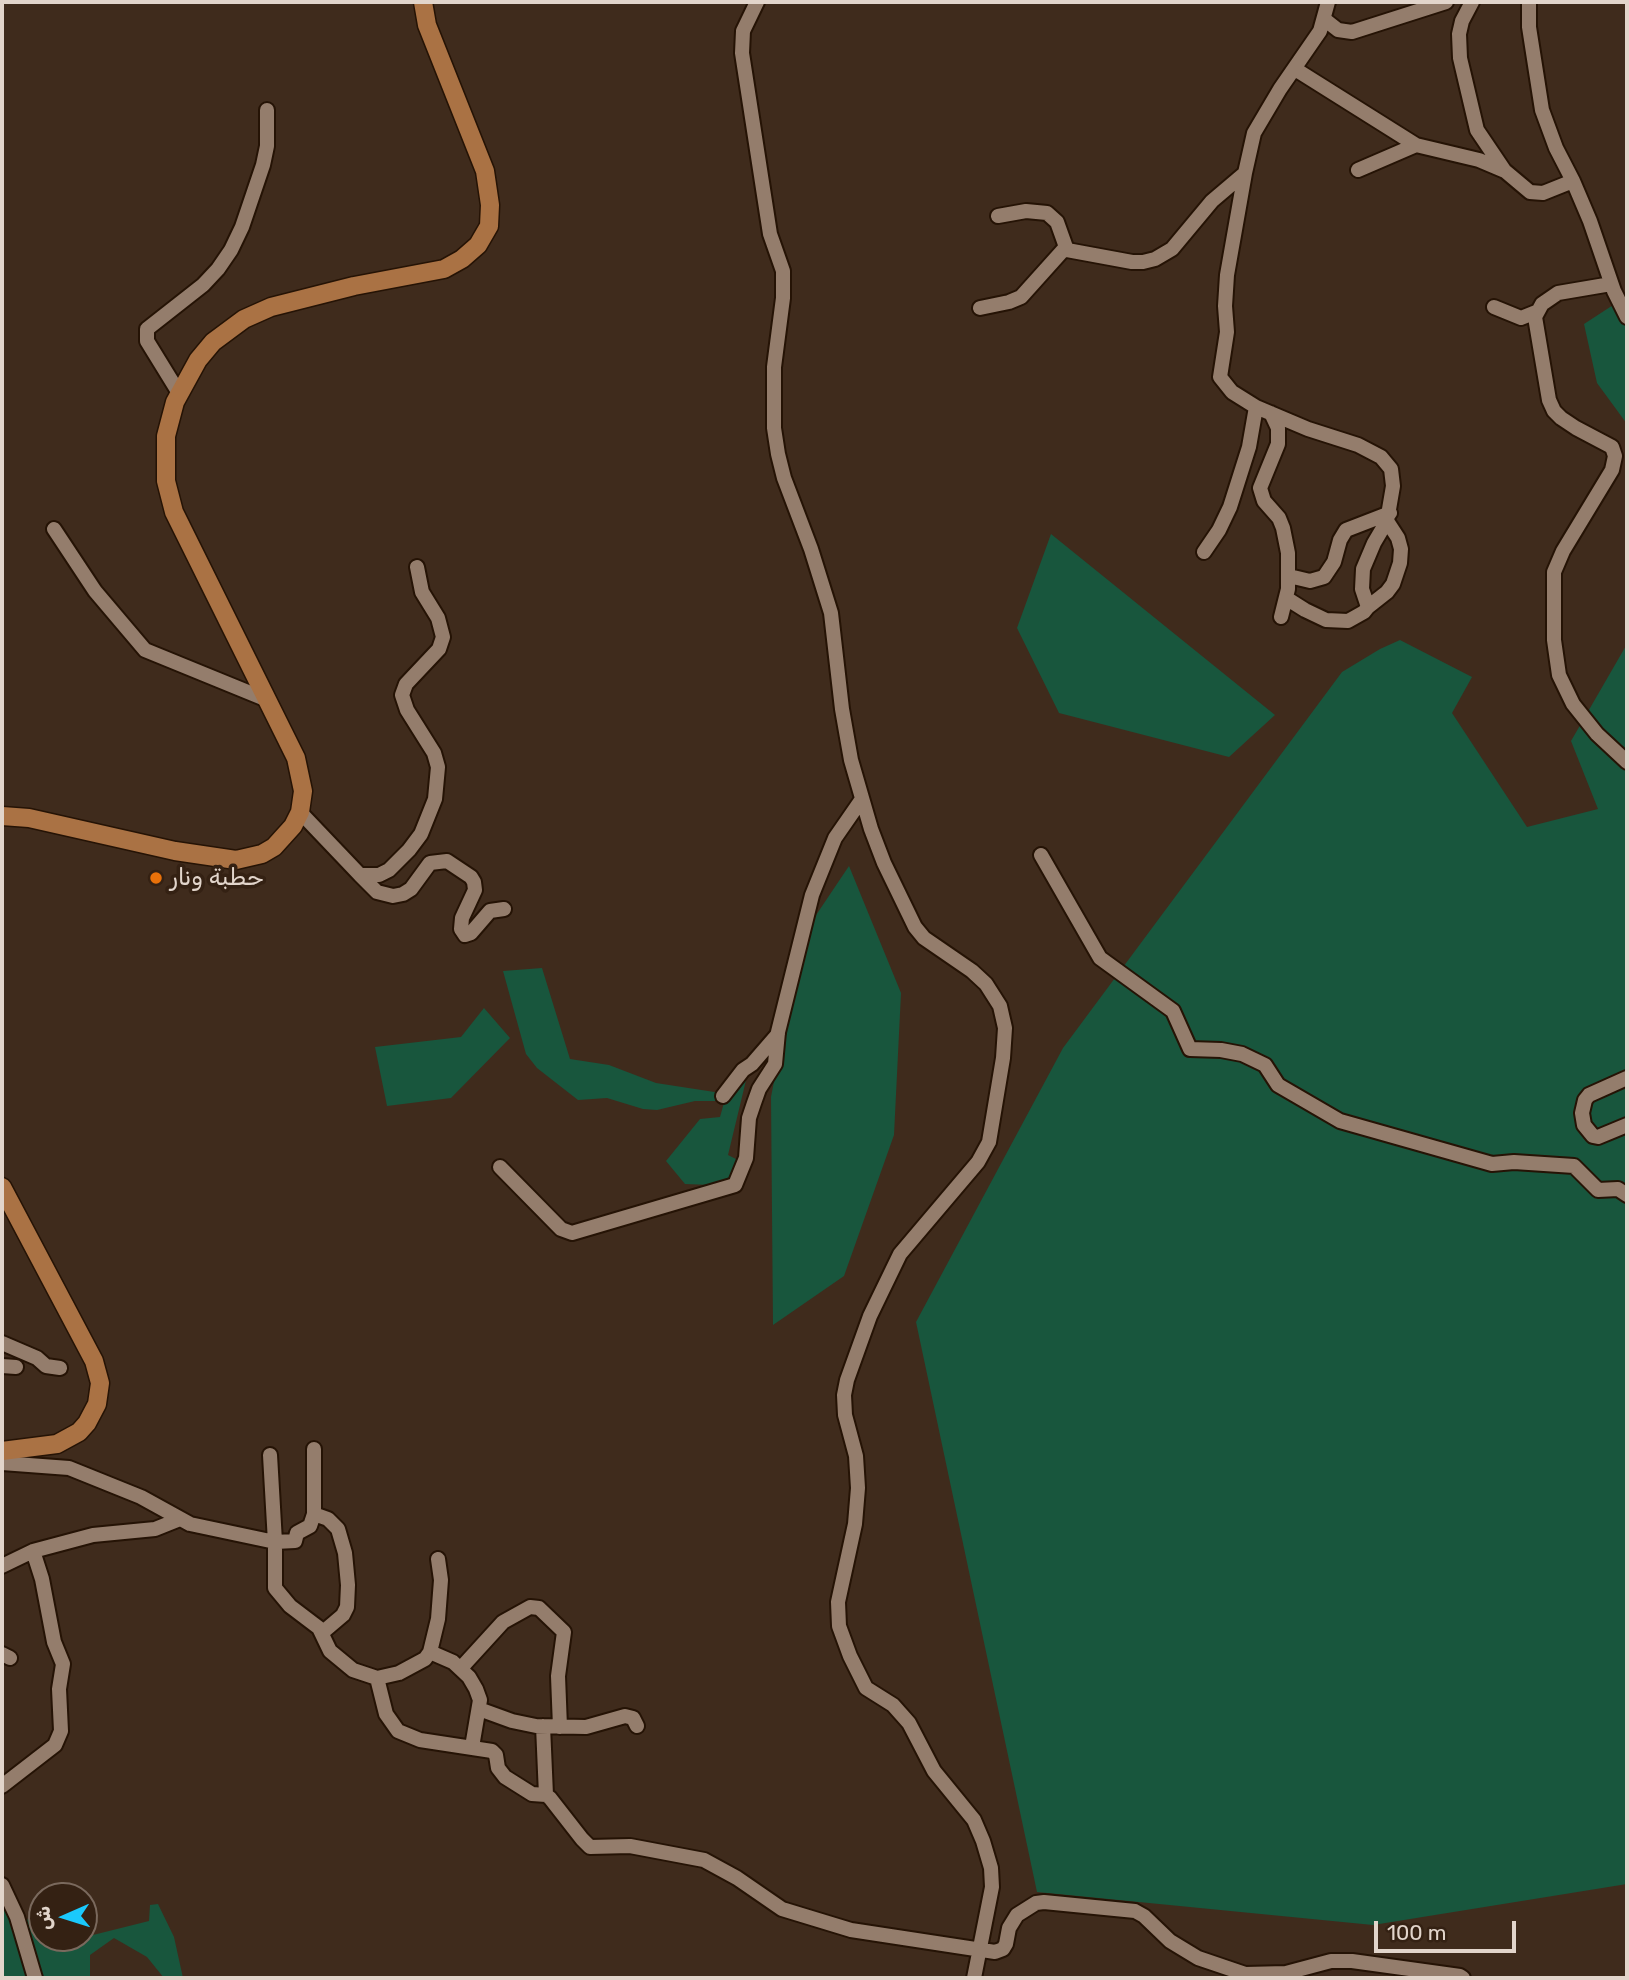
<!DOCTYPE html>
<meta charset="utf-8">
<style>
body{margin:0}
#map{position:relative;width:1629px;height:1980px;overflow:hidden;background:#3f2b1c;font-family:Rubik,"Noto Naskh Arabic",sans-serif}
canvas{display:block}
.frame{position:absolute;inset:0;border:4px solid #e2d5cb;pointer-events:none}
.north{position:absolute;left:28px;top:1882px;width:70px;height:70px;box-sizing:border-box;background:#342113;border:2px solid #7a695d;border-radius:50%;rotate:267deg;font-size:19px;font-weight:700;line-height:28px;text-align:center;color:#e2d5cb}
.north::after{content:'';display:block;margin:auto;width:24px;height:32px;background:#1bc9fc;clip-path:polygon(50% 0,100% 100%,50% 72%,0 100%)}
.scale{position:absolute;left:1374px;top:1921px;width:142px;height:32px;box-sizing:border-box;border:4px solid #e2d5cb;border-top:0;padding-left:9px;font-size:21px;line-height:24px;white-space:nowrap;color:#e2d5cb;-webkit-text-stroke:5px #342113;paint-order:stroke}
</style>
<div id="map">
<canvas width="1629" height="1980"></canvas>
<div class="frame"></div>
<div class="north">ش</div>
<div class="scale">100 m</div>
</div>
<script>
const ctx = document.querySelector('canvas').getContext('2d');
ctx.lineJoin = 'round';
function fillPath(path, color) {
  ctx.fillStyle = color;
  ctx.fill(path, 'evenodd');
}
function shape(rows) {
  const path = new Path2D();
  for (const r of rows) {
    path.moveTo(r[0], r[1]);
    for (let i = 2; i < r.length; i += 2) path.lineTo(r[i], r[i + 1]);
  }
  return path;
}
function trace(path, color, width, dash) {
  ctx.strokeStyle = color;
  ctx.lineWidth = width;
  ctx.lineCap = dash ? 'butt' : 'round';
  ctx.setLineDash(dash || []);
  ctx.stroke(path);
}
function drawText(font, color, halo, rows, align = 'center') {
  ctx.font = font + ' Rubik,"Noto Naskh Arabic",sans-serif';
  ctx.lineWidth = 7;
  ctx.setLineDash([]);
  ctx.textBaseline = 'middle';
  ctx.strokeStyle = halo;
  ctx.fillStyle = color;
  for (const [text, x, y, turn = 0] of rows) {
    ctx.save();
    ctx.translate(x, y);
    ctx.rotate((+turn || 0) * Math.PI / 180);
    ctx.textAlign = isNaN(turn) ? turn : align;
    if (halo) ctx.strokeText(text, 0, 0);
    ctx.fillText(text, 0, 0);
    ctx.restore();
  }
}
const green = shape([
 [1627,296,1627,424,1597,383,1584,324],
 [1051,534,1275,715,1229,757,1059,713,1017,628],
 [1400,640,1472,677,1452,713,1527,827,1598,809,1571,741,1627,644,1627,1884,1373,1925,1037,1892,916,1322,1063,1048,1342,672,1380,649],
 [849,866,901,993,894,1135,844,1276,773,1325,771,1097,802,936],
 [542,968,570,1059,609,1065,656,1083,721,1093,718,1101,695,1101,657,1110,643,1109,607,1098,578,1100,537,1068,526,1054,503,971],
 [484,1008,510,1038,451,1098,387,1106,375,1047,461,1037],
 [748,1072,728,1155,740,1161,738,1186,685,1184,666,1161,700,1119,720,1117,730,1081],
 [2,1887,32,1978,2,1978],
 [158,1904,174,1937,183,1978,164,1978,147,1957,114,1938,90,1955,90,1978,43,1978,33,1964,26,1938,26,1920,42,1915,42,1938,77,1939,149,1921,150,1905]
]);
const minor = shape([
 [757,2,743,31,742,53,770,234,783,271,783,298,774,367,774,428,778,454,784,478,811,549,831,613,842,709,851,760,871,829,884,863,915,927,924,938,972,971,986,984,1000,1006,1005,1028,1003,1058,989,1142,978,1162,900,1254,870,1316,847,1380,844,1395,845,1415,856,1456,858,1488,855,1524,838,1602,839,1626,850,1656,866,1688,893,1705,909,1723,934,1771,974,1820,983,1841,991,1868,992,1887,974,1978],
 [1472,2,1462,21,1459,34,1460,58,1477,130,1504,170],
 [1529,2,1529,27,1542,110,1556,148,1573,181,1590,221,1614,291,1627,317],
 [1324,19,1338,30,1352,32,1446,2],
 [1295,69,1416,145,1479,160,1505,171,1530,192,1543,193,1573,181],
 [1358,170,1416,145],
 [998,216,1026,211,1047,213,1057,222,1067,250,1132,262,1143,262,1155,259,1172,249,1212,201,1245,173],
 [1611,284,1558,293,1542,304,1535,317,1549,400,1554,411,1561,418,1576,428,1612,447,1615,456,1612,470,1563,551,1554,572,1554,640,1559,675,1573,704,1597,734,1627,762],
 [1494,307,1521,318,1536,312],
 [980,308,1009,302,1021,297,1065,248],
 [179,393,147,341,147,329,203,285,218,269,231,250,242,227,263,165,267,146,267,110],
 [1271,413,1278,428,1278,444,1260,488,1264,501,1279,518,1283,528,1288,553,1288,589,1281,617],
 [54,529,95,591,145,650,265,699],
 [1204,552,1219,530,1230,507,1249,447,1256,407],
 [1289,576,1310,581,1324,577,1334,562,1340,540,1346,530,1390,513],
 [1286,598,1305,610,1326,620,1348,621,1364,612,1368,607,1362,589,1363,569,1374,543,1387,521,1393,486,1391,469,1381,457,1358,445,1308,429,1256,407,1232,392,1220,377,1227,332,1225,306,1227,275,1245,173,1254,133,1280,89,1320,31,1328,2],
 [1368,607,1387,592,1393,584,1400,563,1401,549,1398,538,1387,521],
 [300,812,360,875,379,875,389,870,409,850,421,834,435,799,438,767,434,753,407,710,402,695,406,684,439,649,443,637,438,618,422,592,417,567],
 [1041,855,1100,958,1173,1011,1190,1049,1221,1050,1242,1054,1265,1065,1278,1085,1340,1121,1492,1164,1514,1162,1574,1166,1598,1190,1618,1189,1627,1195],
 [360,875,377,892,393,896,403,894,411,889,430,863,447,861,471,877,474,882,475,890,462,918,461,929,465,935,471,933,490,911,504,909],
 [1627,1078,1589,1095,1585,1100,1582,1113,1584,1125,1593,1136,1598,1137,1627,1125],
 [723,1096,743,1070,752,1064,778,1034],
 [500,1167,561,1229,572,1233,735,1185,746,1158,749,1118,754,1103,759,1089,775,1064,778,1032,812,895,835,838,862,799],
 [2,1343,37,1358,46,1366,60,1368],
 [2,1366,16,1367],
 [314,1449,314,1514,328,1519,338,1529,345,1553,348,1585,347,1607,343,1615,323,1632],
 [270,1455,275,1542,275,1588,290,1606,319,1628,330,1651,353,1670,377,1678,399,1673,425,1659,430,1652,438,1619,441,1580,438,1559],
 [2,1463,69,1468,141,1497,190,1524,275,1542,295,1541,297,1533,310,1526,314,1514],
 [2,1566,33,1551],
 [430,1652,453,1662,469,1677,476,1689,480,1700,472,1747],
 [2,1654,10,1658],
 [461,1668,503,1622,530,1607,539,1608,564,1632,558,1676,560,1727],
 [377,1678,386,1714,398,1731,420,1740,492,1751,496,1755,498,1768,505,1777,532,1794,546,1795,550,1798,582,1839,590,1847,630,1846,704,1860,737,1878,782,1909,851,1930,995,1952,1003,1949,1006,1944,1009,1928,1017,1915,1036,1903,1044,1902,1135,1911,1144,1916,1170,1941,1198,1958,1245,1974,1286,1973,1331,1961,1352,1961,1460,1976,1463,1978],
 [479,1709,512,1721,536,1726,586,1727,625,1716,633,1718,637,1726],
 [543,1726,546,1795],
 [2,1786,55,1745,61,1731,59,1689,63,1664,54,1642,42,1579,33,1551,93,1535,155,1529,180,1519],
 [2,1885,17,1917,35,1978]
]);
const major = shape([
 [2,816,29,818,175,851,236,860,262,854,274,847,293,826,300,812,303,791,296,758,174,512,166,481,166,436,175,402,198,360,213,342,244,319,271,307,354,286,444,269,462,259,478,245,489,226,490,205,485,171,427,25,423,2],
 [2,1187,94,1361,100,1383,97,1404,87,1423,79,1432,57,1444,2,1451]
]);
const markers = [
 [156,878,7,"#e8710a"]
];
const poiNames = [
 ["حطبة ونار",170,878]
];
fillPath(green, '#18563d');
trace(minor, '#251305', 18);
trace(major, '#251305', 21);
trace(minor, '#947d6c', 14);
trace(major, '#aa7244', 18);
for (const [x, y, r, color] of markers) {
  const dot = new Path2D();
  dot.arc(x, y, r, 0, 2 * Math.PI);
  ctx.fillStyle = color;
  ctx.fill(dot);
  trace(dot, '#342113', 2.5);
}
drawText('24px', '#e2d5cb', '#342113', poiNames, 'left');
</script>
